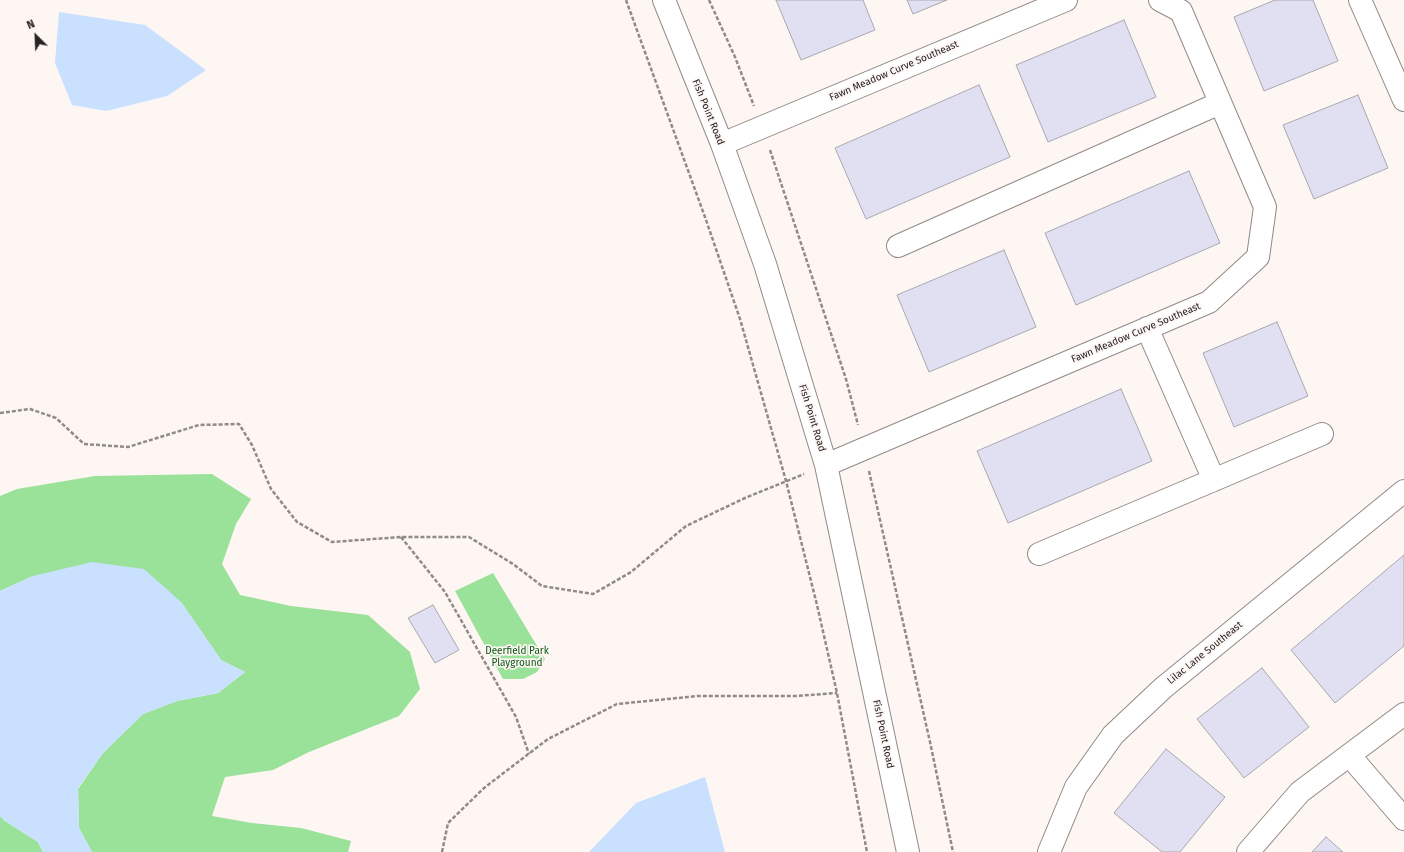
<!DOCTYPE html>
<style>
body{margin:0}
#map{position:relative;width:1404px;height:852px;overflow:hidden;background:#fdf6f3;font-family:"Fira Sans",sans-serif}
canvas{display:block}
.north{position:absolute;left:16px;top:16px;width:40px;height:40px;-webkit-text-stroke:3px #fdf6f3;paint-order:stroke;rotate:336deg;font-size:11px;font-weight:700;line-height:16px;text-align:center;color:#272423}
.north::after{content:'';display:block;margin:auto;width:14px;height:18px;background:#272423;clip-path:polygon(50% 0,100% 100%,50% 72%,0 100%)}
</style>
<div id="map">
<canvas width="1404" height="852"></canvas>
<div class="north">N</div>
</div>
<script>
const ctx = document.querySelector('canvas').getContext('2d');
ctx.lineJoin = 'round';
function fillPath(path, color) {
  ctx.fillStyle = color;
  ctx.fill(path, 'evenodd');
}
function shape(rows) {
  const path = new Path2D();
  for (const r of rows) {
    path.moveTo(r[0], r[1]);
    for (let i = 2; i < r.length; i += 2) path.lineTo(r[i], r[i + 1]);
  }
  return path;
}
function trace(path, color, width, dash) {
  ctx.strokeStyle = color;
  ctx.lineWidth = width;
  ctx.lineCap = dash ? 'butt' : 'round';
  ctx.setLineDash(dash || []);
  ctx.stroke(path);
}
function drawText(font, color, halo, rows, align = 'center') {
  ctx.font = font + ' "Fira Sans",sans-serif';
  ctx.lineWidth = 3.5;
  ctx.setLineDash([]);
  ctx.textBaseline = 'middle';
  ctx.strokeStyle = halo;
  ctx.fillStyle = color;
  for (const [text, x, y, turn = 0] of rows) {
    ctx.save();
    ctx.translate(x, y);
    ctx.rotate((+turn || 0) * Math.PI / 180);
    ctx.textAlign = isNaN(turn) ? turn : align;
    if (halo) ctx.strokeText(text, 0, 0);
    ctx.fillText(text, 0, 0);
    ctx.restore();
  }
}
const green = shape([
 [212,474,251,499,236,524,222,564,240,595,291,606,368,615,410,652,420,689,399,716,309,752,273,770,225,777,212,816,252,823,301,828,351,841,348,852,92,852,79,828,78,789,103,753,143,714,177,701,218,693,245,672,221,660,181,602,33,576,0,591,0,496,17,489,95,476],
 [493,573,545,659,537,672,523,679,503,679,455,591],
 [0,816,5,821,38,842,43,852,0,852]
]);
const water = shape([
 [59,12,145,25,206,70,167,96,106,111,72,105,55,63],
 [92,562,144,569,181,602,221,660,245,672,218,693,177,701,143,714,103,753,78,788,79,828,92,852,43,852,38,842,5,821,0,816,0,591,33,576],
 [705,777,725,852,589,852,636,803]
]);
const building = shape([
 [776,0,863,0,875,30,801,60,776,0],
 [907,0,947,0,913,14,907,0],
 [1275,0,1313,0,1338,61,1264,91,1234,17,1275,0],
 [1124,20,1156,97,1048,142,1016,65,1124,20],
 [979,85,1010,157,866,219,835,148,979,85],
 [1358,95,1388,168,1314,199,1283,125,1358,95],
 [1189,171,1220,243,1076,305,1045,233,1189,171],
 [1004,250,1036,327,929,372,897,295,1004,250],
 [1277,322,1308,396,1234,427,1203,353,1277,322],
 [1121,389,1152,461,1008,523,977,451,1121,389],
 [1404,555,1404,646,1335,703,1291,650,1404,555],
 [433,605,459,650,435,663,408,618,433,605],
 [1262,668,1309,727,1244,778,1197,719,1262,668],
 [1166,749,1225,797,1180,852,1162,852,1114,813,1166,749],
 [1326,837,1343,852,1312,852,1326,837]
]);
const path = shape([
 [626,0,705,217,740,319,786,481,817,605,837,693,867,852],
 [709,0,735,57,754,106],
 [770,150,846,379,858,425],
 [0,413,30,409,56,418,84,444,128,447,199,425,239,424,252,445,271,489,297,522,332,542,401,537,469,537,513,564,542,586,593,594,631,572,686,526,745,498,804,474],
 [869,471,930,742,953,852],
 [401,537,445,592,516,717,529,754],
 [442,852,448,823,484,788,548,739,617,704,698,696,796,696,837,693]
]);
const minor = shape([
 [664,0,722,144,765,264,826,465,908,852],
 [1360,0,1404,100],
 [722,144,1066,0],
 [898,246,1220,103],
 [1147,328,1214,480],
 [826,465,1209,302,1258,257,1265,207,1181,11,1160,0],
 [1039,554,1322,434],
 [1349,755,1404,819],
 [1049,852,1076,787,1113,735,1163,688,1404,491],
 [1248,852,1300,792,1404,714]
]);
const streetNames = [
 ["Fawn Meadow Curve Southeast",894,71,-23],
 ["Fish Point Road",708,112,68],
 ["Fawn Meadow Curve Southeast",1136,333,-23],
 ["Fish Point Road",812,418,73],
 ["Lilac Lane Southeast",1205,653,-39],
 ["Fish Point Road",883,734,78]
];
const parkNames = [
 ["Deerfield Park",517,651],
 ["Playground",517,663]
];
fillPath(green, '#9ae199');
fillPath(water, '#c9e0ff');
fillPath(building, '#e0e0f2');
trace(building, '#a8a8af', 1);
trace(minor, '#918a87', 24);
trace(path, '#908b89', 2.5, [4, 2]);
trace(minor, '#fff', 22);
drawText('10px', '#272423', '#fdf6f3', streetNames);
drawText('10px', '#085613', '#fdf6f3', parkNames);
</script>
